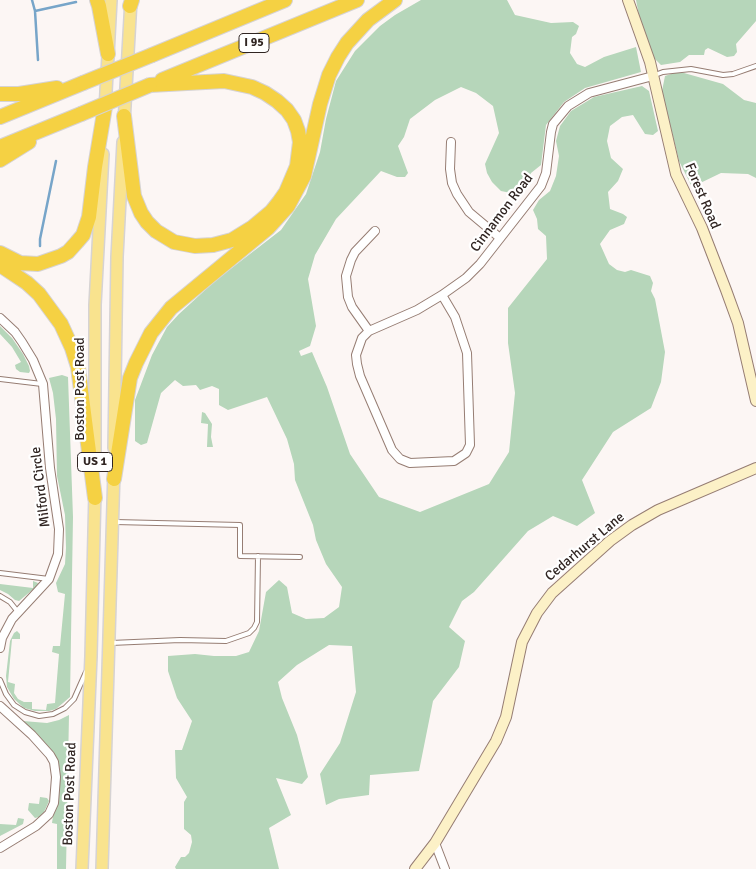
<!DOCTYPE html>
<style>
body{margin:0}
canvas{display:block;background:#fcf6f4}
</style>
<canvas width="756" height="869"></canvas>
<script>
const ctx = document.querySelector('canvas').getContext('2d');
ctx.lineJoin = 'round';
function fillPath(path, color) {
  ctx.fillStyle = color;
  ctx.fill(path, 'evenodd');
}
function shape(rows) {
  const path = new Path2D();
  for (const r of rows) {
    path.moveTo(r[0], r[1]);
    for (let i = 2; i < r.length; i += 2) path.lineTo(r[i], r[i + 1]);
  }
  return path;
}
function trace(path, color, width, dash) {
  ctx.strokeStyle = color;
  ctx.lineWidth = width;
  ctx.lineCap = dash ? 'butt' : 'round';
  ctx.setLineDash(dash || []);
  ctx.stroke(path);
}
function drawText(font, color, halo, rows, align = 'center') {
  ctx.font = font + ' Signika,sans-serif';
  ctx.lineWidth = 4.5;
  ctx.setLineDash([]);
  ctx.textBaseline = 'middle';
  ctx.strokeStyle = halo;
  ctx.fillStyle = color;
  for (const [text, x, y, turn = 0] of rows) {
    ctx.save();
    ctx.translate(x, y);
    ctx.rotate((+turn || 0) * Math.PI / 180);
    ctx.textAlign = isNaN(turn) ? turn : align;
    if (halo) ctx.strokeText(text, 0, 0);
    ctx.fillText(text, 0, 0);
    ctx.restore();
  }
}
const green = shape([
 [421,0,507,0,515,15,551,23,573,22,579,26,576,34,572,37,570,53,577,64,585,67,604,57,636,47,641,72,585,88,564,102,546,125,541,165,531,173,527,183,516,185,511,193,501,191,492,182,487,173,485,164,499,133,493,106,476,93,461,87,435,100,410,119,404,137,398,146,408,173,405,177,397,177,381,171,336,219,315,255,308,279,316,326,310,346,299,351,301,356,312,352,327,387,350,454,379,497,420,512,489,484,509,452,515,393,508,343,508,308,547,259,546,236,538,229,537,219,533,210,539,200,550,191,556,176,559,156,556,141,560,126,571,111,594,97,642,86,649,91,658,131,653,135,645,134,633,115,622,117,610,126,607,141,611,158,623,169,618,181,608,192,610,209,623,214,627,217,624,224,610,230,600,244,609,264,617,270,625,272,631,270,650,276,653,283,651,291,655,299,665,352,661,382,651,408,613,432,582,480,595,513,577,526,553,516,528,531,474,592,462,601,449,627,465,641,459,667,433,701,419,771,370,775,369,795,339,799,326,805,320,774,340,743,356,692,352,646,329,645,297,665,278,682,282,698,297,735,308,777,302,784,276,778,291,815,269,828,279,869,176,869,175,867,181,857,185,857,189,853,192,842,191,835,184,829,184,802,187,797,176,778,175,750,182,750,192,721,177,698,168,671,168,656,195,654,214,656,236,656,249,652,259,631,266,592,279,580,287,587,292,613,306,619,324,618,339,607,342,587,326,564,316,540,313,525,295,480,294,464,287,439,267,397,228,410,219,405,219,389,212,386,200,390,196,385,183,386,175,380,161,393,147,443,141,445,135,441,135,400,152,355,167,327,179,314,215,281,281,230,306,194,320,152,326,119,336,81,355,51,380,26,395,15],
 [636,0,756,0,756,21,736,44,737,52,734,56,727,57,708,48,705,50,704,55,689,55,680,62,661,65,654,58,640,21],
 [674,73,684,73,723,84,744,100,756,103,756,178,748,174,721,173,692,187,679,161,662,91,665,76],
 [0,326,12,338,23,354,29,366,30,371,29,373,20,372,16,369,15,365,21,362,12,347,0,334],
 [62,375,68,377,73,517,70,697,56,709,49,711,35,711,24,708,14,699,7,687,6,676,10,641,14,633,17,631,20,634,20,639,12,639,8,682,15,684,14,693,18,699,24,702,32,702,32,709,46,710,47,704,55,703,59,654,52,652,53,646,60,646,65,594,58,592,56,583,65,564,66,548,65,515,57,476,56,419,53,393,49,378],
 [202,412,205,413,212,424,211,437,213,447,207,447,208,424,201,423],
 [33,581,38,583,37,586,19,601,15,600,8,594,0,590,0,584,33,588],
 [69,715,66,869,57,869,57,824,52,823,53,816,59,802,60,769,56,757,49,747,23,721,47,723,59,720],
 [40,797,47,798,49,801,44,812,39,817,35,818,28,810,29,803,39,804],
 [18,818,24,819,23,824,0,836,0,824,16,825]
]);
const stream = shape([
 [32,0,35,11,38,60],
 [35,11,76,2],
 [40,246,40,239,56,161]
]);
const lane = shape([
 [655,75,663,72,691,69,723,75,733,74,756,66],
 [0,379,42,384],
 [115,522,240,525,240,556,300,557],
 [0,573,49,579],
 [0,596,10,602,18,612],
 [111,643,180,640,226,641,249,633,254,628,257,622,258,556],
 [0,680,6,694,14,705,25,712,39,716,53,714,65,708,74,699,86,672]
]);
const street = shape([
 [451,142,450,169,452,183,457,194,469,212,500,238],
 [442,295,455,317,467,353,470,445,466,453,454,461,410,463,400,459,392,450,360,376,357,364,356,355,362,338,369,331,417,310,442,295,466,278,480,264,541,186,546,173,551,132,553,124,568,106,589,93,653,76],
 [0,318,15,332,22,342,33,360,43,384,50,468,59,529,58,554,49,579,12,619,2,638,0,648],
 [369,331,352,307,348,297,346,276,351,260,355,252,375,231],
 [0,706,32,735,50,755,54,762,56,777,54,803,49,814,36,826,0,848],
 [435,843,445,869]
]);
const secondary = shape([
 [628,0,650,62,676,174,702,228,726,290,738,323,756,401],
 [415,869,435,843,496,741,506,717,522,642,537,613,552,593,610,541,632,525,658,510,756,468]
]);
const primary = shape([
 [105,110,111,0],
 [124,123,131,0],
 [114,448,117,257,123,142],
 [95,457,95,305,103,154],
 [82,869,91,656,95,491],
 [102,869,114,471]
]);
const highway = shape([
 [97,0,99,6,108,54],
 [130,6,132,0],
 [152,55,285,0],
 [162,80,357,0],
 [0,94,19,94,57,88],
 [124,116,134,196,141,213,147,222,156,231,174,242,195,246,213,245,232,240,253,227,271,212,279,202,286,192,297,166,300,142,298,131,294,120,287,110,277,101,265,93,252,87,224,81,150,85],
 [0,117,83,83],
 [0,147,81,114],
 [0,160,29,142],
 [0,253,20,263,38,264,61,256,68,252,77,242,83,235,89,217,95,167,105,107],
 [0,265,27,283,39,294,61,324,72,348,78,367,95,498],
 [114,479,130,378,136,363,151,333,171,308,268,228,288,206,304,176,320,104,329,75,338,57,347,43,368,20,395,0]
]);
const highwayBridge = shape([
 [83,83,152,55],
 [81,114,150,85]
]);
const shields = [
 [254,43,30],
 [95,462,35]
];
const shieldNames = [
 ["I 95",254,43],
 ["US 1",95,462]
];
const streetNames = [
 ["Forest Road",702,196,67],
 ["Cinnamon Road",502,213,-53],
 ["Boston Post Road",80,389,-90],
 ["Milford Circle",41,487,-97],
 ["Cedarhurst Lane",585,547,-40],
 ["Boston Post Road",70,794,-88]
];
fillPath(green, '#b6d6ba');
trace(stream, '#77a5c9', 2.5);
trace(lane, '#967d73', 6);
trace(street, '#967d73', 10);
trace(secondary, '#967d73', 12);
trace(primary, '#d6d3d3', 14);
trace(highway, '#d6d3d3', 16);
trace(lane, '#fff', 4);
trace(street, '#fff', 8);
trace(secondary, '#fcf1c7', 10);
trace(primary, '#f9e38e', 11);
trace(highway, '#f5d143', 14);
trace(highwayBridge, '#d6d3d3', 16, []);
trace(highwayBridge, '#f5d143', 14);
for (const [x, y, w] of shields) {
  const box = new Path2D();
  box.roundRect(x - w / 2, y - 9.5, w, 19, 4);
  ctx.fillStyle = '#fff';
  ctx.fill(box);
  trace(box, '#302522', 1);
}
drawText('bold 12px', '#302522', null, shieldNames);
drawText('14px', '#302522', '#fff', streetNames);
</script>
